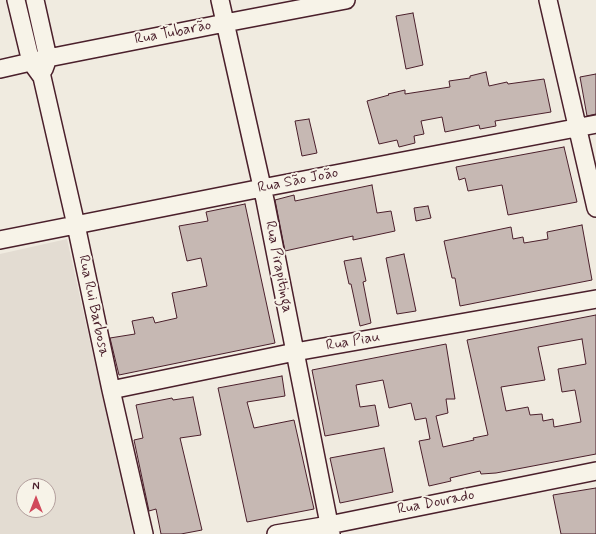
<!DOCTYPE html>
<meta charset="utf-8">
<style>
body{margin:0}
#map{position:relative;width:596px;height:534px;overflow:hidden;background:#f0ebe0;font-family:Mynerve,sans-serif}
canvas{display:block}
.north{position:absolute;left:16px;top:478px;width:40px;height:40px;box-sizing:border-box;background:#f7f3e8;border:1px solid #b29e9c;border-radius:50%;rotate:0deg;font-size:11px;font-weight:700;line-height:16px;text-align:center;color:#4a1f2b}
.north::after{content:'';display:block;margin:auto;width:14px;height:18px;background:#d1495b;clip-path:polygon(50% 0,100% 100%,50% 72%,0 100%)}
</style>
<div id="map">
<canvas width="596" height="534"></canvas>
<div class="north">N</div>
</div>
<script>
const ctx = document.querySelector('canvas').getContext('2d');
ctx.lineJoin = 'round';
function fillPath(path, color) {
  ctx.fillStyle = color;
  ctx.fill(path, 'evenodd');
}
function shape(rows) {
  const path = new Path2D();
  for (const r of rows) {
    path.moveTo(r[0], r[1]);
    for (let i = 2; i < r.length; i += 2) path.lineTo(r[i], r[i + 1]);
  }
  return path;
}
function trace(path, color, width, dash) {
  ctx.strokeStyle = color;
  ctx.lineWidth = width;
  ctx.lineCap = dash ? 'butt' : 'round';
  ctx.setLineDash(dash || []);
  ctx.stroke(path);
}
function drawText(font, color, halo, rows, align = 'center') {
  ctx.font = font + ' Mynerve,sans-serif';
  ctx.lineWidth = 4;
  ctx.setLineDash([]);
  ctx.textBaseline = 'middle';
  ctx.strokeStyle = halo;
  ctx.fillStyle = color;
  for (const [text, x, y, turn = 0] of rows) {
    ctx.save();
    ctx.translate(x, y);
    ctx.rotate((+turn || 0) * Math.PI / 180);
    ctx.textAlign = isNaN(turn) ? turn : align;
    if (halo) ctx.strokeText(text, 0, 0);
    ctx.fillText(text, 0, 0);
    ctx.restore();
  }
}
const built = shape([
 [67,239,133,534,0,534,0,254],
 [24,486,48,486,48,510,24,510]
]);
const building = shape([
 [413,13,423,65,406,69,396,16,413,13],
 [486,72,489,86,507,82,508,84,544,79,551,112,495,121,496,126,480,129,479,125,445,132,442,117,421,121,424,134,414,136,415,143,399,147,397,140,379,144,367,101,389,95,388,94,405,90,405,94,450,87,449,81,470,78,470,76,486,72],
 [596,74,596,114,587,116,580,77,596,74],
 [309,119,317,153,302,156,295,121,309,119],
 [564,147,577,202,508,215,502,185,468,191,465,178,459,180,456,167,564,147],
 [372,185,377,213,391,211,395,231,353,240,353,236,285,251,275,200,294,195,295,201,372,185],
 [245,204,275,343,119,375,110,338,135,334,132,321,153,317,155,323,177,318,172,293,207,286,201,258,187,261,179,226,208,221,206,212,245,204],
 [428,206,431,218,416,221,414,208,428,206],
 [582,225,592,280,460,306,455,278,452,278,444,241,511,227,513,239,523,237,524,243,548,239,547,232,582,225],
 [404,254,416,311,397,314,386,258,404,254],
 [361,258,366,281,363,282,371,323,360,326,351,284,349,284,344,261,361,258],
 [596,315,596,454,496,473,481,474,480,471,450,478,451,481,429,486,419,441,430,439,426,418,415,420,411,403,389,408,383,380,356,385,360,407,375,405,379,426,325,436,312,370,446,344,455,399,446,399,448,413,436,416,443,447,474,440,473,438,488,435,467,340,596,315],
 [582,339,586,364,558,369,562,392,575,390,581,422,554,427,553,419,543,421,542,414,530,415,528,407,506,411,501,387,545,380,538,347,582,339],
 [282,376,285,396,247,402,254,428,294,420,314,509,247,522,218,388,282,376],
 [193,397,201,435,180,438,202,530,181,534,161,534,156,509,149,511,134,440,143,438,136,405,172,398,173,400,193,397],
 [384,448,393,492,340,503,330,458,384,448],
 [596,488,596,534,561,534,553,495,596,488]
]);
const minor = shape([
 [16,0,31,62,42,77,76,225,111,390,144,534],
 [35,0,48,58,44,69],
 [220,0,265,200,331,534],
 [548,0,596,208],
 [0,69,48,58,225,23,346,0],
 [0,240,262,188,596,124],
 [111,390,295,352,596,299],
 [276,534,329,525,596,471]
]);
const streetNames = [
 ["Rua Tubarão",173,33,-11],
 ["Rua São João",298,181,-11],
 ["Rua Pirapitinga",278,267,79],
 ["Rua Rui Barbosa",93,306,78],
 ["Rua Piau",353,342,-10],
 ["Rua Dourado",436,503,-11]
];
fillPath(built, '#e3dcd2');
fillPath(building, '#c6b8b3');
trace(building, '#4a1f2b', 1);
trace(minor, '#4a1f2b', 20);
trace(minor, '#f7f3e8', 17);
drawText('15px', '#4a1f2b', '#f7f3e8', streetNames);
</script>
